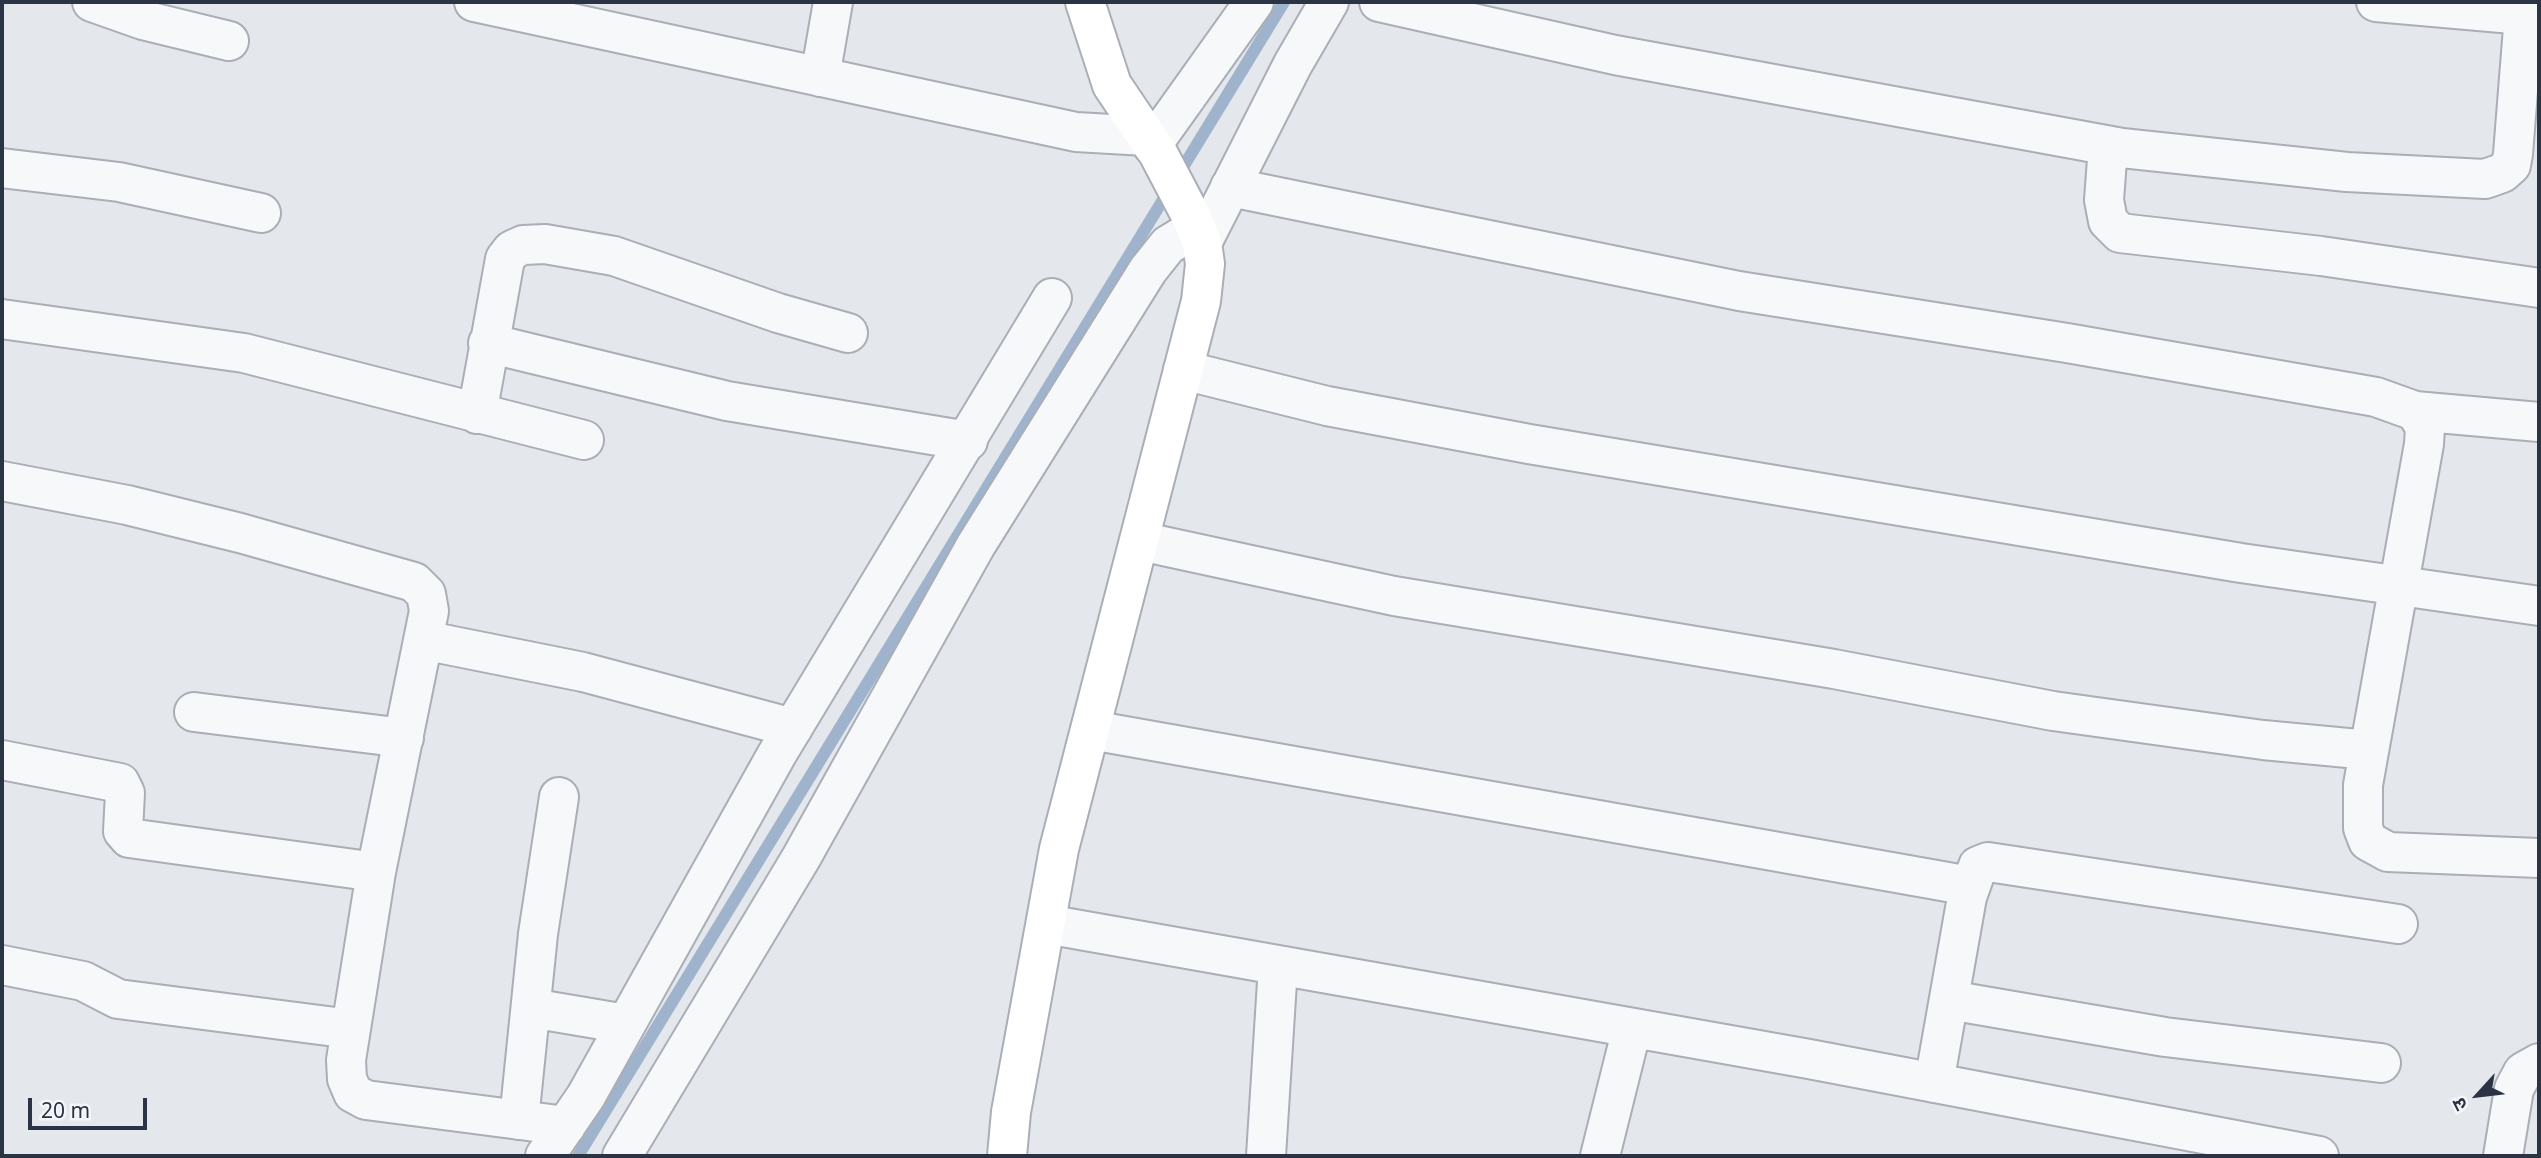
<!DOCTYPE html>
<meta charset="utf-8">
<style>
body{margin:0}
#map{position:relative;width:2541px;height:1158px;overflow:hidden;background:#e4e7ec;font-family:"Noto Sans","Noto Sans Devanagari",sans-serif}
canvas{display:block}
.frame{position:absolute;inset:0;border:4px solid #2b3445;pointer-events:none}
.north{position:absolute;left:2443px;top:1060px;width:70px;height:70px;-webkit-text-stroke:5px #f4f6f9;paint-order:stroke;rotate:243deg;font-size:19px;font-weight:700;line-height:28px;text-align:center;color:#2b3445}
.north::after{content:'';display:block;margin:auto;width:24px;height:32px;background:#2b3445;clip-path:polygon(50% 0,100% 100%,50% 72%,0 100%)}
.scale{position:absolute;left:28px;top:1098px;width:119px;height:32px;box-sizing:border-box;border:4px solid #2b3445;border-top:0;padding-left:9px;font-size:21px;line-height:24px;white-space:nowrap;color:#2b3445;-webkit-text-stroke:5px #f4f6f9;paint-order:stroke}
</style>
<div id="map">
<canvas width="2541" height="1158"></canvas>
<div class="frame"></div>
<div class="north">उ</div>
<div class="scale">20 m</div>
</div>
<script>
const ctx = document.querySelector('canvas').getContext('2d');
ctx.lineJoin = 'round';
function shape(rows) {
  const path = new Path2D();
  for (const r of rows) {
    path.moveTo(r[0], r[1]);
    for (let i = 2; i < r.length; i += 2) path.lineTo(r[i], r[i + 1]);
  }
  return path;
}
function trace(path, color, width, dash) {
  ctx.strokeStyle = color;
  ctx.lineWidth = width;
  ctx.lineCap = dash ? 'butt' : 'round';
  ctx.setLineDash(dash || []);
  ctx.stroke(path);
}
const stream = shape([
 [578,1156,1284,2]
]);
const street = shape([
 [92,2,143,20,229,41],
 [474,2,1076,132,1146,136],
 [1379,2,1615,55,2122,148,2347,172,2485,179,2502,173,2511,165,2513,154,2525,2],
 [2376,2,2524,15],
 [820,77,833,2],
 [1152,145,1254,2],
 [2108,146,2104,200,2108,221,2120,233,2321,256,2539,288],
 [2,168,119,182,261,213],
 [1230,187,1739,291,2067,343,2376,397,2415,411,2425,427,2424,444,2363,785,2363,828,2368,841,2388,852,2539,858],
 [1202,243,1293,64,1329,2],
 [2,319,244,353,584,440],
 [488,343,727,401,968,441],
 [1183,370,1327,406,1529,444,2241,563,2539,606],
 [2415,411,2539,422],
 [477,414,505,259,512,250,523,245,545,244,614,256,778,313,848,333],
 [2,481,127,505,240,533,414,582,426,594,429,611,376,872,346,1060,347,1079,353,1093,366,1100,566,1126],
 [1140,541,1394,596,1834,669,2053,711,2263,740,2369,750],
 [423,640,583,672,793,728],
 [194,712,404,738],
 [1091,730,1970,886],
 [2,760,120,783,125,793,123,831,129,838,376,872],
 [1046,924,1809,1059,2319,1156],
 [2,965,83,981,118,999,351,1029],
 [1949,1000,2165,1037,2381,1063],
 [531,1008,626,1024],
 [1934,1083,1967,897,1978,866,1988,862,2398,924],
 [519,1120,538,934,559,797],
 [545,1156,586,1096,777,754,1052,298],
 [622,1156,801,858,976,545,1148,270,1168,245,1196,228],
 [1266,1156,1278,966],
 [1600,1156,1632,1028],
 [2503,1156,2514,1089,2523,1072,2539,1063]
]);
const secondary = shape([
 [1007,1156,1011,1112,1059,849,1201,301,1205,264,1202,243,1191,216,1158,153,1112,85,1085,2]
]);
trace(stream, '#9fb4cc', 12);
trace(street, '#a9aeb7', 42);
trace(secondary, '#a9aeb7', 42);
trace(street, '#f7f8fa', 38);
trace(secondary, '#fff', 38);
</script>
